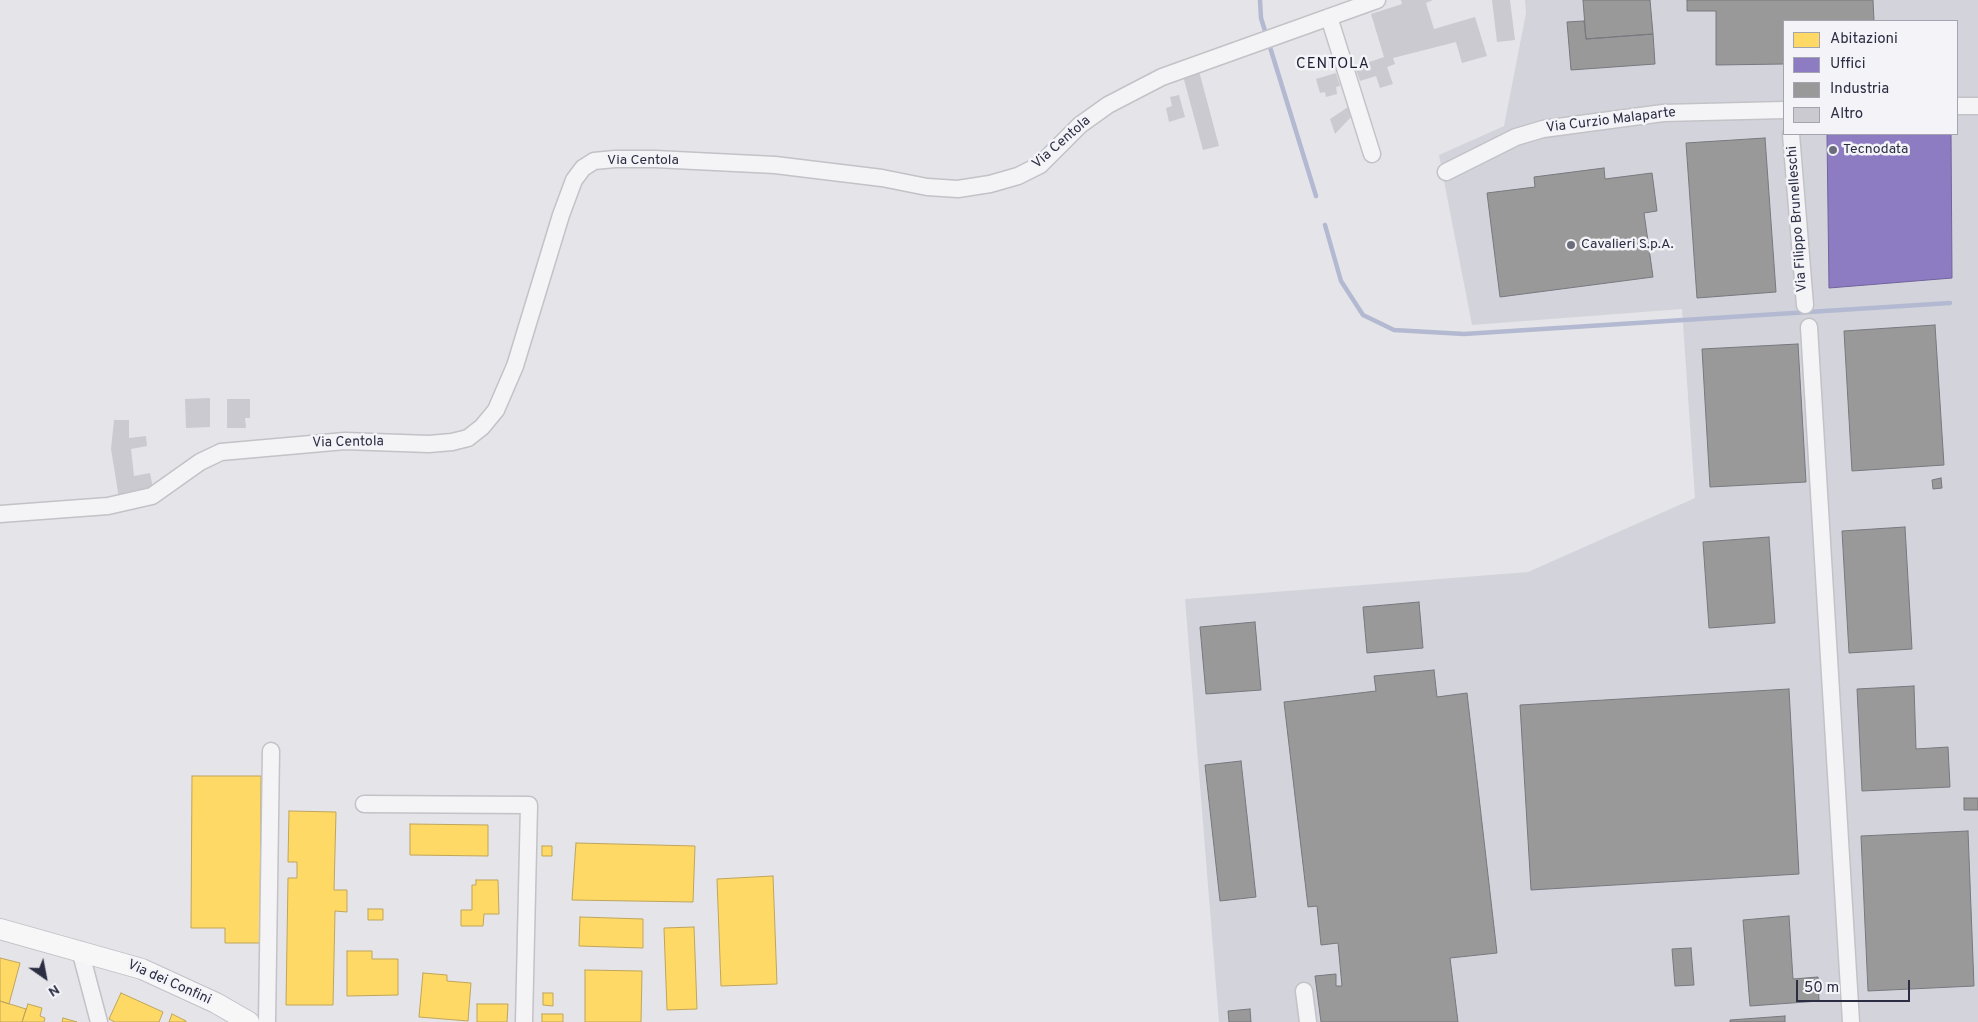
<!DOCTYPE html>
<style>
body{margin:0}
#map{position:relative;width:1978px;height:1022px;overflow:hidden;background:#e4e4e9;font-family:Overpass,sans-serif}
canvas{display:block}
.legend{position:absolute;left:1783px;top:20px;width:175px;height:115px;box-sizing:border-box;background:#f3f3f8;border:1px solid #a3a4af;margin:0;padding:6px 9px;list-style:none;font-size:15px;color:#2b2d42}
.legend li{display:flex;align-items:center;gap:10px;height:25px}
.legend b{width:25px;border:1px solid #a3a4af}
.north{position:absolute;left:20px;top:952px;width:50px;height:50px;-webkit-text-stroke:4px #f3f3f8;paint-order:stroke;rotate:147deg;font-size:14px;font-weight:700;line-height:20px;text-align:center;color:#2b2d42}
.north::after{content:'';display:block;margin:auto;width:18px;height:22px;background:#2b2d42;clip-path:polygon(50% 0,100% 100%,50% 72%,0 100%)}
.scale{position:absolute;left:1796px;top:980px;width:114px;height:22px;box-sizing:border-box;border:2px solid #2b2d42;border-top:0;padding-left:6px;font-size:15px;line-height:18px;white-space:nowrap;color:#2b2d42;-webkit-text-stroke:4px #f3f3f8;paint-order:stroke}
</style>
<div id="map">
<canvas width="1978" height="1022"></canvas>
<ul class="legend">
<li><b style="height:14px;background:#ffd966"></b>Abitazioni</li>
<li><b style="height:14px;background:#8e7cc3"></b>Uffici</li>
<li><b style="height:14px;background:#999"></b>Industria</li>
<li><b style="height:14px;background:#cacad0"></b>Altro</li>
</ul>
<div class="north">N</div>
<div class="scale">50 m</div>
</div>
<script>
const ctx = document.querySelector('canvas').getContext('2d');
ctx.lineJoin = 'round';
function fillPath(path, color) {
  ctx.fillStyle = color;
  ctx.fill(path, 'evenodd');
}
function shape(rows) {
  const path = new Path2D();
  for (const r of rows) {
    path.moveTo(r[0], r[1]);
    for (let i = 2; i < r.length; i += 2) path.lineTo(r[i], r[i + 1]);
  }
  return path;
}
function trace(path, color, width, dash) {
  ctx.strokeStyle = color;
  ctx.lineWidth = width;
  ctx.lineCap = dash ? 'butt' : 'round';
  ctx.setLineDash(dash || []);
  ctx.stroke(path);
}
function drawText(font, color, halo, rows, align = 'center') {
  ctx.font = font + ' Overpass,sans-serif';
  ctx.lineWidth = 5;
  ctx.setLineDash([]);
  ctx.textBaseline = 'middle';
  ctx.strokeStyle = halo;
  ctx.fillStyle = color;
  for (const [text, x, y, turn = 0] of rows) {
    ctx.save();
    ctx.translate(x, y);
    ctx.rotate((+turn || 0) * Math.PI / 180);
    ctx.textAlign = isNaN(turn) ? turn : align;
    if (halo) ctx.strokeText(text, 0, 0);
    ctx.fillText(text, 0, 0);
    ctx.restore();
  }
}
const built = shape([
 [1525,0,1978,0,1978,1022,1219,1022,1185,599,1528,572,1695,498,1682,309,1472,325,1439,155,1504,126,1526,13],
 [1784,21,1957,21,1957,134,1784,134]
]);
const homes = shape([
 [192,776,261,776,260,943,225,943,225,928,191,928,192,776],
 [289,811,336,812,334,890,347,890,347,912,335,911,333,1005,286,1005,288,878,297,878,297,862,288,862,289,811],
 [410,824,488,825,488,856,410,855,410,824],
 [576,843,695,846,693,902,572,900,576,843],
 [542,846,552,846,552,856,542,856,542,846],
 [773,876,777,984,721,986,717,879,773,876],
 [476,880,498,880,499,914,484,914,483,926,461,926,461,910,472,910,472,885,476,885,476,880],
 [368,909,383,909,383,920,368,920,368,909],
 [580,917,643,919,643,948,579,946,580,917],
 [694,927,697,1009,667,1010,664,928,694,927],
 [347,951,372,951,372,959,398,959,398,995,347,996,347,951],
 [0,958,20,963,9,1004,0,1001,0,958],
 [585,970,642,971,641,1022,585,1022,585,970],
 [423,973,447,975,447,981,471,983,468,1021,419,1017,423,973],
 [121,993,163,1012,159,1022,115,1022,109,1019,121,993],
 [543,993,553,993,553,1006,543,1005,543,993],
 [0,1001,26,1009,22,1022,0,1022,0,1001],
 [28,1004,42,1008,40,1016,45,1018,44,1022,22,1022,28,1004],
 [477,1004,508,1004,507,1022,477,1022,477,1004],
 [172,1014,186,1021,186,1022,169,1022,172,1014],
 [542,1014,563,1014,563,1022,542,1022,542,1014],
 [63,1018,77,1022,62,1022,63,1018]
]);
const offices = shape([
 [1827,134,1951,134,1952,278,1829,288,1827,134]
]);
const industry = shape([
 [1583,0,1650,0,1653,34,1586,39,1583,0],
 [1687,0,1873,0,1874,21,1784,21,1784,64,1716,65,1716,11,1687,11,1687,0],
 [1584,21,1586,39,1653,34,1655,64,1571,70,1567,22,1584,21],
 [1765,138,1776,292,1697,298,1686,143,1765,138],
 [1604,168,1605,179,1652,173,1657,211,1644,213,1653,277,1500,297,1487,193,1535,187,1534,177,1604,168],
 [1935,325,1944,465,1852,471,1844,331,1935,325],
 [1798,344,1806,482,1710,487,1702,349,1798,344],
 [1941,478,1942,488,1933,489,1932,480,1941,478],
 [1905,527,1912,649,1849,653,1842,531,1905,527],
 [1769,537,1775,623,1709,628,1703,542,1769,537],
 [1419,602,1423,648,1367,653,1363,607,1419,602],
 [1255,622,1261,690,1206,694,1200,627,1255,622],
 [1434,670,1437,697,1467,693,1497,953,1450,958,1458,1022,1321,1022,1315,976,1336,974,1336,986,1342,986,1338,943,1321,945,1317,906,1308,907,1284,702,1376,691,1374,676,1434,670],
 [1914,686,1916,749,1948,747,1950,787,1862,791,1857,689,1914,686],
 [1789,689,1799,874,1531,890,1520,705,1789,689],
 [1241,761,1256,897,1220,901,1205,765,1241,761],
 [1964,798,1978,798,1978,810,1964,810,1964,798],
 [1968,831,1974,986,1868,991,1861,836,1968,831],
 [1789,916,1793,979,1818,977,1819,1001,1750,1006,1743,920,1789,916],
 [1691,948,1694,985,1675,986,1672,949,1691,948],
 [1250,1009,1251,1022,1229,1022,1228,1011,1250,1009],
 [1785,1016,1785,1022,1730,1022,1730,1020,1785,1016]
]);
const stream = shape([
 [1260,0,1261,18,1316,196],
 [1325,225,1341,281,1363,315,1394,330,1464,334,1950,303]
]);
const building = shape([
 [1401,0,1433,0,1426,3,1434,29,1475,17,1487,56,1462,63,1456,42,1393,58,1395,64,1387,67,1393,84,1380,88,1376,76,1360,81,1355,67,1384,57,1371,14,1402,4],
 [1492,0,1510,0,1515,40,1497,42],
 [1199,71,1219,146,1203,150,1183,76],
 [1336,73,1340,86,1336,87,1337,94,1326,97,1325,92,1320,93,1316,79],
 [1179,95,1185,117,1169,122,1166,108,1172,106,1170,97],
 [1351,105,1353,115,1335,134,1330,119],
 [210,398,210,427,186,428,185,399],
 [227,399,250,399,250,418,245,418,246,428,227,428],
 [114,420,129,420,129,438,146,436,147,446,131,449,134,476,150,473,153,488,119,498,111,449]
]);
const minor = shape([
 [1329,17,1372,154],
 [1957,106,1978,106],
 [1791,134,1805,305],
 [1446,172,1516,137,1543,129,1663,113,1784,110],
 [1809,327,1851,1022],
 [0,514,108,506,152,496,200,462,221,452,345,441,429,444,452,442,468,438,482,427,496,410,515,366,561,215,574,180,583,168,594,161,615,159,655,159,775,165,882,178,927,187,958,189,990,184,1018,176,1040,165,1080,125,1108,105,1162,77,1377,0],
 [364,804,529,805,524,1022],
 [80,950,99,1022],
 [1304,991,1308,1022],
 [267,1022,271,751]
]);
const major = shape([
 [0,929,142,969,216,1003,249,1022]
]);
const markers = [
 [1833,150,5,"#6c6d7c"],
 [1571,245,5,"#6c6d7c"]
];
const streetNames = [
 ["Via Curzio Malaparte",1611,121,-7],
 ["Via Centola",1062,143,-41],
 ["Via Centola",643,161],
 ["Via Filippo Brunelleschi",1798,219,-94],
 ["Via Centola",348,443,-1],
 ["Via dei Confini",169,983,24]
];
const poiNames = [
 ["Tecnodata",1843,150],
 ["Cavalieri S.p.A.",1581,245]
];
const neighbourhoodNames = [
 ["CENTOLA",1333,65]
];
fillPath(built, '#d3d3dc');
fillPath(homes, '#ffd966');
trace(homes, '#bfa55b', 1);
fillPath(offices, '#8e7cc3');
trace(offices, '#70649c', 1);
fillPath(industry, '#999');
trace(industry, '#78797f', 1);
trace(stream, '#b4b9d2', 4.5);
fillPath(building, '#cacad0');
trace(minor, '#c2c2c7', 19);
trace(major, '#c1c1c7', 22);
trace(minor, '#f4f4f6', 16);
trace(major, '#f7f7f8', 20);
for (const [x, y, r, color] of markers) {
  const dot = new Path2D();
  dot.arc(x, y, r, 0, 2 * Math.PI);
  ctx.fillStyle = color;
  ctx.fill(dot);
  trace(dot, '#f3f3f8', 2);
}
drawText('14px', '#2b2d42', '#f3f3f8', streetNames);
drawText('14px', '#2b2d42', '#f3f3f8', poiNames, 'left');
ctx.letterSpacing = '1px';
drawText('15px', '#1d1e33', '#f3f3f8', neighbourhoodNames);
ctx.letterSpacing = '0px';
</script>
